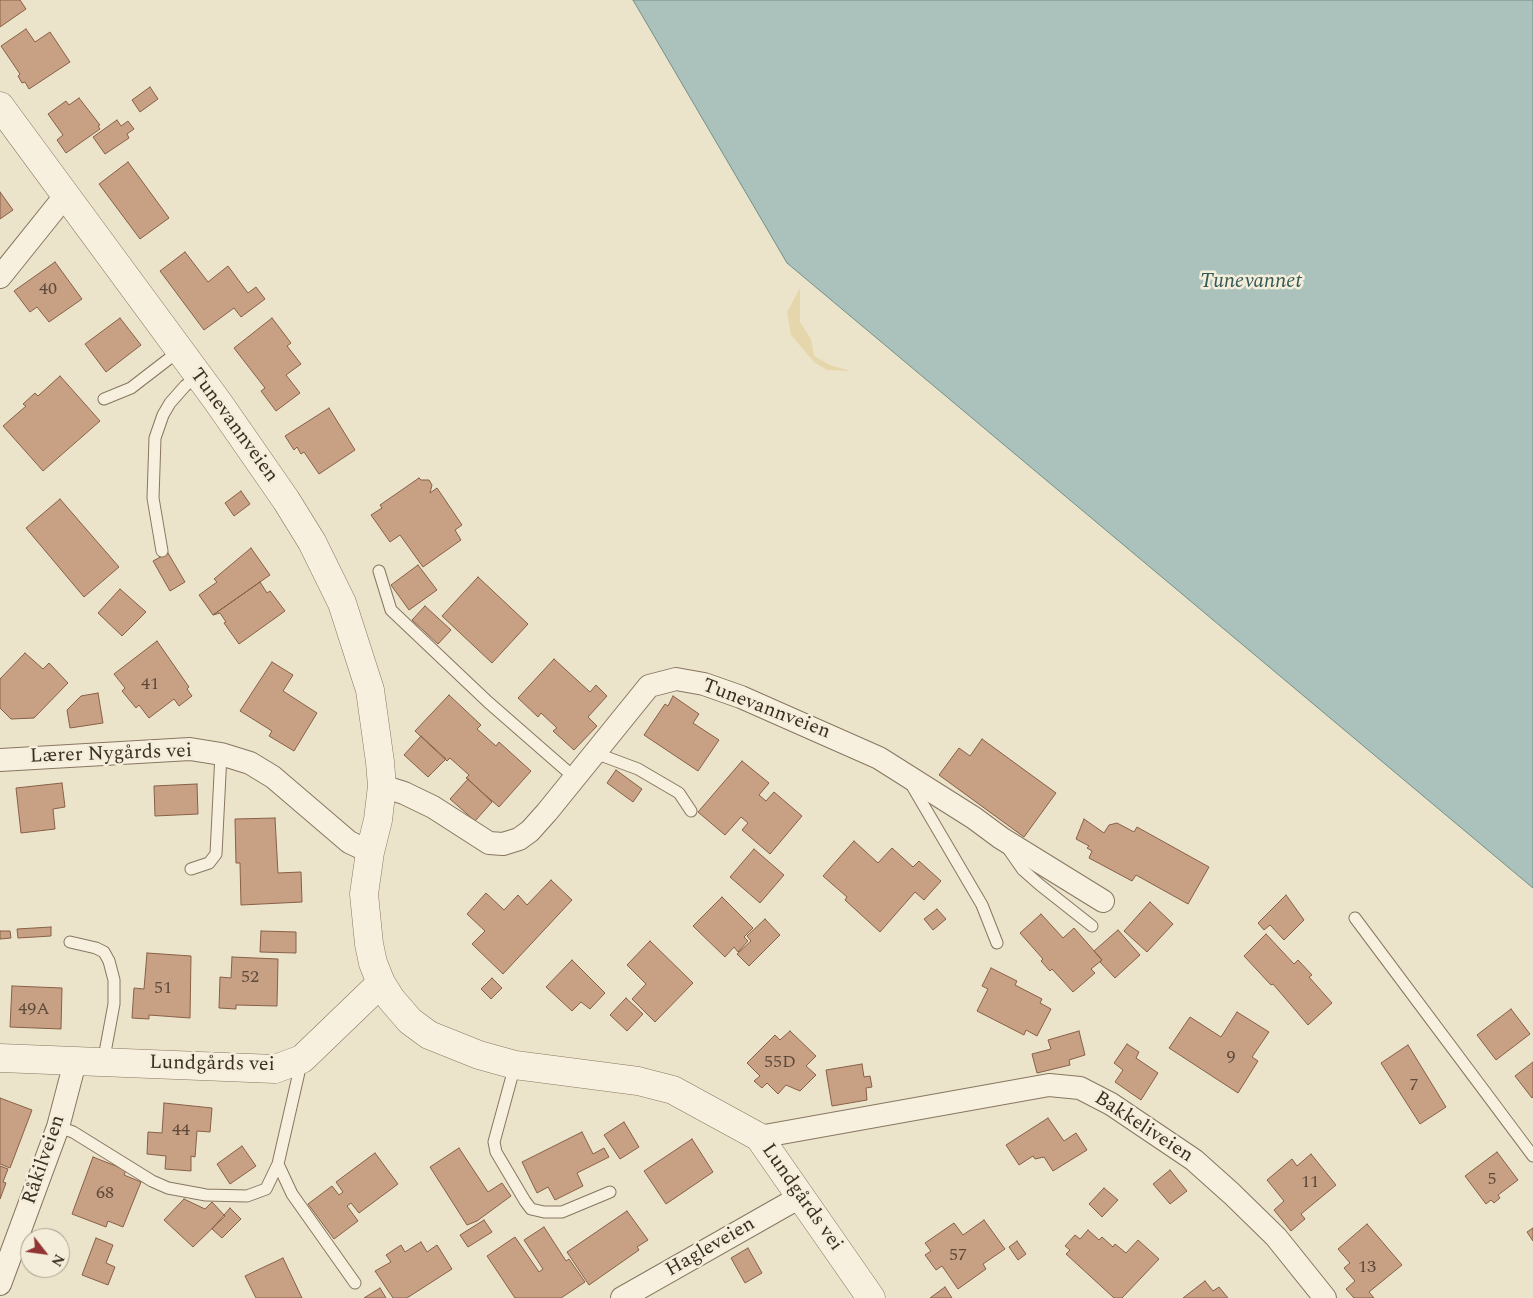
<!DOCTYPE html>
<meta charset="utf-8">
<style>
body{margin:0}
#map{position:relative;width:1533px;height:1298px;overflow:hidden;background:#ece3cb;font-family:Spectral,serif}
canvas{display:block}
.north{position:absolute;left:20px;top:1228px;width:50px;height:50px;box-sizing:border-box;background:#f4edda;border:1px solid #aaa190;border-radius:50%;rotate:120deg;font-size:14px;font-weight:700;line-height:20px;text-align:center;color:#3a2e22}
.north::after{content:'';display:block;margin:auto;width:18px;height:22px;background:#933434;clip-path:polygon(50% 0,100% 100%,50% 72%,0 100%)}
</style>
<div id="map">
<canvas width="1533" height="1298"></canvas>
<div class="north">N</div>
</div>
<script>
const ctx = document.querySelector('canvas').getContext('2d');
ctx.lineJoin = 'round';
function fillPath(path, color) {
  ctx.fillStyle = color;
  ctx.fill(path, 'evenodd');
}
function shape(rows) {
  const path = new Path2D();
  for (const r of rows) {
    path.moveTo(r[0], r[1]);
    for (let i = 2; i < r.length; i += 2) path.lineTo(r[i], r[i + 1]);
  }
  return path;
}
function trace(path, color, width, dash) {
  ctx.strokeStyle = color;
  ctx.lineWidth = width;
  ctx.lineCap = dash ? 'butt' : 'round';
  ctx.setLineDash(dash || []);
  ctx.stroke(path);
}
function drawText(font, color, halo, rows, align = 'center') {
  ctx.font = font + ' Spectral,serif';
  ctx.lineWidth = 5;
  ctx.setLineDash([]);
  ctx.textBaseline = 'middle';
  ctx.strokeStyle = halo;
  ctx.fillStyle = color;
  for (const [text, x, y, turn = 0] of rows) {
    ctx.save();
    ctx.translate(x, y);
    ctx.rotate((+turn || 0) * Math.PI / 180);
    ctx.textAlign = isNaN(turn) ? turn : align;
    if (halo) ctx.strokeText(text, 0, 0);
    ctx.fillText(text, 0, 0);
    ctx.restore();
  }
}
const sand = shape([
 [800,288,800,322,811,339,814,356,830,365,850,371,827,370,814,362,791,335,787,312]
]);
const water = shape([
 [633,0,1533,0,1533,888,787,263,633,0]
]);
const building = shape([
 [0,0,20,0,26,9,0,27,0,0],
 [26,29,35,42,50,32,70,62,29,89,25,82,22,83,18,76,20,74,1,46,26,29],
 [150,87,158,99,140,112,132,100,150,87],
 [79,98,100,125,98,126,100,129,66,153,57,140,63,135,48,114,66,101,69,105,79,98],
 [117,120,121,126,128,121,134,129,127,134,129,138,105,154,93,137,117,120],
 [128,162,169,218,140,239,99,184,128,162],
 [0,192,13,210,0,219,0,192],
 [185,252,208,282,228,266,248,293,256,287,265,299,241,317,234,308,204,330,160,271,185,252],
 [55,262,82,299,49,322,37,307,30,312,14,291,55,262],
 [120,318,141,345,106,372,85,344,120,318],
 [272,318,291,343,287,346,301,364,286,375,300,393,276,411,261,391,265,388,234,348,272,318],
 [60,376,100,421,43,471,3,426,26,406,23,404,35,393,38,396,60,376],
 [329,408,355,450,319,474,304,452,301,454,297,447,294,450,285,436,329,408],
 [419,478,421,480,429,480,432,485,430,493,437,488,462,525,455,530,461,540,423,567,400,535,390,542,371,515,382,508,380,505,419,478],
 [241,491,250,504,234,516,225,503,241,491],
 [60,499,119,567,84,597,26,528,60,499],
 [251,548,270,575,213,615,199,595,217,582,214,579,251,548],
 [168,553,185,582,170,591,153,561,168,553],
 [418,565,437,590,409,610,391,585,418,565],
 [478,577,528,624,492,663,442,616,478,577],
 [260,582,267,593,270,591,285,611,239,644,224,623,226,622,220,613,213,615,260,582],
 [120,589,146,612,122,636,98,613,120,589],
 [425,606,451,630,438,644,412,620,425,606],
 [157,641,189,687,187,689,192,696,179,706,174,699,149,718,139,705,136,708,122,691,125,688,114,674,157,641],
 [25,653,43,669,49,663,68,683,34,718,11,719,0,708,0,679,25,653],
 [554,659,590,692,596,685,607,696,588,717,597,726,574,750,553,731,557,728,541,713,538,717,518,698,554,659],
 [272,662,293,675,283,691,317,713,294,751,269,736,272,731,240,711,272,662],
 [98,693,103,723,70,728,67,710,81,696,98,693],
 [449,695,481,725,477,729,496,746,499,742,531,771,499,807,466,778,469,775,450,758,447,761,415,731,449,695],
 [673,696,699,714,693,723,719,740,698,771,644,735,665,704,668,706,673,696],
 [421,736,446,759,428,777,404,755,421,736],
 [982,739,1056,793,1024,837,939,775,959,748,970,756,982,739],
 [742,761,769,783,759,795,766,801,774,792,802,816,770,854,742,830,748,823,741,817,725,835,698,812,742,761],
 [616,770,642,789,633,802,607,783,616,770],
 [468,779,492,802,475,821,450,799,468,779],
 [62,783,65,807,53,809,55,829,21,833,16,788,62,783],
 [197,784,198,814,155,816,154,786,197,784],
 [275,818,278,873,301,872,302,902,241,905,240,863,236,863,235,819,275,818],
 [1084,819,1104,833,1109,825,1117,823,1134,832,1137,827,1209,867,1188,904,1136,875,1132,881,1089,858,1092,851,1087,848,1089,846,1076,839,1084,819],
 [854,841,878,863,892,848,913,867,919,861,941,881,924,900,915,892,880,932,845,900,847,897,823,876,854,841],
 [754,849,784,875,760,903,730,877,754,849],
 [551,880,572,900,503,974,472,944,485,931,467,914,486,893,504,910,518,895,527,905,551,880],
 [1286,895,1304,920,1284,940,1270,925,1264,930,1258,923,1286,895],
 [722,897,753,928,744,937,748,941,738,952,734,947,725,957,693,926,722,897],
 [1150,902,1173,924,1147,952,1124,931,1150,902],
 [937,909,946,919,933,930,924,919,937,909],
 [1041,914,1063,938,1074,928,1102,960,1091,969,1095,973,1073,992,1052,969,1050,971,1041,961,1043,959,1020,933,1041,914],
 [765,919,780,935,749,966,737,954,751,941,747,936,765,919],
 [51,927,51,936,18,938,17,929,51,927],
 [1118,930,1140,955,1115,978,1100,962,1102,960,1094,951,1118,930],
 [0,931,10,931,11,938,0,939,0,931],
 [261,931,296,932,296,953,260,952,261,931],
 [1266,934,1294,964,1298,960,1312,975,1309,977,1332,1003,1308,1025,1273,984,1271,985,1244,956,1266,934],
 [650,941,693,983,655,1022,632,999,646,984,627,965,650,941],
 [147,953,191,956,190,1018,149,1015,149,1019,132,1018,134,988,144,989,147,953],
 [232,957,278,959,277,1006,236,1005,236,1009,219,1008,220,977,231,978,232,957],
 [572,960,605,993,590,1009,581,1002,572,1011,546,987,572,960],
 [991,968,1017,981,1015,985,1042,999,1040,1003,1051,1009,1037,1036,1026,1030,1024,1035,977,1011,988,989,982,986,991,968],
 [492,978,502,988,491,999,481,989,492,978],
 [12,986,62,988,61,1029,10,1027,12,986],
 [626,998,643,1014,627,1031,610,1015,626,998],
 [1511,1009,1530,1034,1496,1060,1477,1035,1511,1009],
 [1237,1012,1269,1032,1252,1057,1258,1061,1238,1093,1169,1048,1190,1017,1221,1037,1237,1012],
 [790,1031,816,1056,806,1066,816,1075,800,1091,786,1085,778,1094,767,1083,762,1088,754,1081,760,1076,747,1063,775,1035,780,1040,790,1031],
 [1079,1031,1085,1055,1069,1060,1070,1065,1037,1073,1032,1054,1051,1049,1048,1040,1079,1031],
 [1127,1044,1139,1052,1136,1058,1158,1073,1141,1100,1115,1082,1123,1070,1114,1063,1127,1044],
 [1408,1045,1446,1107,1420,1124,1381,1063,1408,1045],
 [1533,1062,1533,1097,1532,1098,1515,1076,1533,1062],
 [862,1064,864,1077,870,1076,872,1087,866,1088,867,1100,832,1106,826,1070,862,1064],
 [0,1098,32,1110,10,1168,0,1164,0,1098],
 [164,1103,212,1108,210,1132,197,1131,195,1157,191,1156,191,1171,165,1169,166,1156,147,1154,148,1132,162,1133,164,1103],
 [1048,1118,1064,1141,1076,1133,1087,1150,1053,1171,1044,1157,1035,1159,1033,1156,1019,1165,1006,1145,1048,1118],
 [624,1122,639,1147,620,1159,604,1135,624,1122],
 [582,1132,593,1154,604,1148,609,1157,577,1173,583,1186,555,1200,548,1187,537,1193,522,1162,582,1132],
 [692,1139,713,1172,666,1204,644,1171,692,1139],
 [242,1146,256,1166,230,1184,217,1164,242,1146],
 [459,1148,488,1192,502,1183,511,1196,477,1221,467,1225,430,1167,459,1148],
 [1497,1152,1518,1180,1498,1195,1500,1198,1494,1203,1491,1200,1486,1204,1465,1176,1497,1152],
 [375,1153,398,1184,359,1213,351,1203,347,1206,358,1221,334,1239,308,1204,332,1186,339,1195,343,1192,336,1182,375,1153],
 [1311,1154,1336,1185,1301,1214,1305,1219,1291,1231,1274,1210,1284,1201,1267,1180,1292,1159,1297,1166,1311,1154],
 [93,1157,126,1170,124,1175,141,1182,123,1227,108,1221,106,1227,72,1214,93,1157],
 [0,1166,8,1169,3,1182,6,1183,0,1199,0,1166],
 [1170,1170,1187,1191,1170,1204,1153,1184,1170,1170],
 [1104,1188,1118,1200,1102,1217,1089,1204,1104,1188],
 [184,1199,205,1209,212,1202,225,1216,193,1247,164,1220,184,1199],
 [230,1208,241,1219,222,1238,212,1229,230,1208],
 [627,1211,648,1240,637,1247,639,1250,589,1285,567,1252,627,1211],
 [484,1220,492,1232,468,1247,460,1235,484,1220],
 [984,1220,1005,1249,983,1264,986,1269,958,1289,942,1266,936,1270,925,1255,931,1251,925,1243,954,1223,963,1235,984,1220],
 [1367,1224,1402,1265,1369,1292,1374,1298,1354,1298,1346,1289,1355,1281,1344,1268,1350,1263,1338,1249,1367,1224],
 [544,1227,566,1261,569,1259,585,1282,561,1298,515,1298,487,1256,515,1237,539,1272,543,1269,524,1240,544,1227],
 [1533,1228,1533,1241,1527,1232,1533,1228],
 [1088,1230,1099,1240,1102,1237,1113,1247,1115,1244,1126,1253,1138,1240,1159,1259,1122,1298,1114,1298,1066,1254,1070,1250,1065,1246,1075,1235,1080,1239,1088,1230],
 [96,1238,113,1245,106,1263,115,1267,108,1285,82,1275,96,1238],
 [1017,1241,1026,1254,1018,1260,1009,1247,1017,1241],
 [421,1242,427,1252,437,1245,452,1269,407,1298,393,1298,375,1271,391,1262,386,1255,401,1245,405,1252,421,1242],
 [748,1248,762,1273,745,1283,731,1258,748,1248],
 [283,1258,302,1298,256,1298,245,1276,283,1258],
 [1205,1281,1213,1291,1219,1287,1228,1298,1183,1298,1205,1281],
 [945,1287,952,1298,930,1298,945,1287],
 [380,1288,386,1298,364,1298,380,1288]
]);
const service = shape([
 [104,399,131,388,179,351],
 [162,551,153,498,155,438,163,415,170,403,185,386,198,376],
 [379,571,391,610,488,702,575,778],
 [595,753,638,769,679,793,691,811],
 [911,784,982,905,997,943],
 [1009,850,1023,870,1040,885,1092,926],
 [191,869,209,863,216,854,221,754],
 [1355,918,1533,1156],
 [70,942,96,948,104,952,109,961,114,980,114,1004,103,1063],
 [515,1065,494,1142,496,1152,525,1201,531,1209,544,1212,562,1212,610,1192],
 [58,1127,73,1132,152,1181,168,1188,206,1195,247,1196,266,1189,278,1164,302,1059],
 [278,1164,292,1194,355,1283]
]);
const minor = shape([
 [0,277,65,196],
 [0,760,190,749,221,754,250,763,273,777,349,842,370,852],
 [382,786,404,793,433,807,489,843,503,844,519,839,530,831,547,812,649,686,676,679,704,684,741,697,879,758,974,818,1001,838,1103,901],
 [759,1137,1049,1085,1080,1088,1111,1104,1194,1160,1232,1194,1276,1237,1325,1298],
 [0,1284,58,1127,75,1062],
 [622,1298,800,1197]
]);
const tertiary = shape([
 [0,106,218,402,286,500,312,542,342,603,370,690,380,762,382,786,378,820,370,852,364,894,369,944,373,963,381,983,391,999,410,1021,429,1035,479,1055,515,1065,638,1081,673,1090,759,1137,871,1298],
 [0,1058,275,1069,302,1059,381,983]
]);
const numberNames = [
 ["40",48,290],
 ["41",150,685],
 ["52",250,978],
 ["51",163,989],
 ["49A",34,1010],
 ["9",1231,1058],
 ["55D",780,1063],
 ["7",1414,1086],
 ["44",181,1131],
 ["5",1492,1180],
 ["11",1310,1183],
 ["68",105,1194],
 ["57",958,1256],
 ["13",1367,1268]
];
const streetNames = [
 ["Tunevannveien",233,426,54],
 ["Tunevannveien",766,710,21],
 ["Lærer Nygårds vei",111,755,-2],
 ["Lundgårds vei",212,1065,1],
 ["Bakkeliveien",1143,1128,33],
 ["Råkilveien",45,1160,-71],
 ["Lundgårds vei",801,1198,55],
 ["Hagleveien",711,1248,-30]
];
const waterNames = [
 ["Tunevannet",1251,283]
];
fillPath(sand, '#e6d6ab');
fillPath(water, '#abc1bb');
trace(water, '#729088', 1);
fillPath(building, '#c8a084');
trace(building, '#866047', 1);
trace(service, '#887660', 13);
trace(minor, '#887660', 24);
trace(tertiary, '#887660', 29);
trace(service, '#f7f0de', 11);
trace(minor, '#f7f0de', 22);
trace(tertiary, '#f7f0de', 28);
drawText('18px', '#5e4a3a', null, numberNames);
drawText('20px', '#3a2e22', '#f4edda', streetNames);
drawText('italic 21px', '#335956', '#f4edda', waterNames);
</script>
